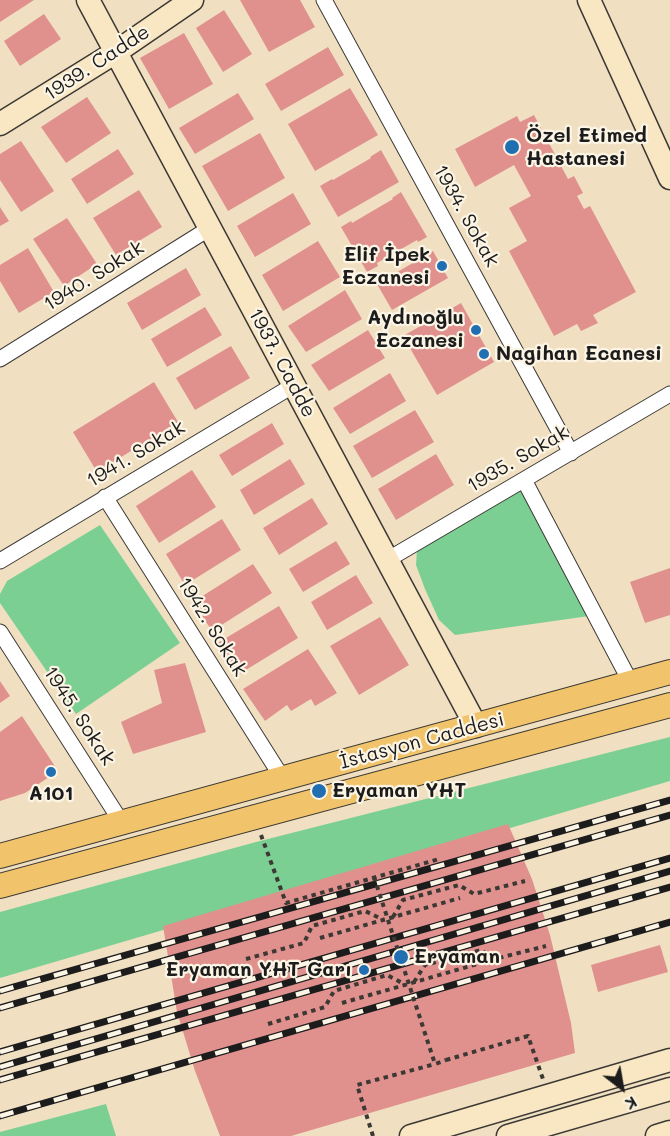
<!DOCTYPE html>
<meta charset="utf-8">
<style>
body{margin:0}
#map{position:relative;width:670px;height:1136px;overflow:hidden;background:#f0e0c1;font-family:Mali,sans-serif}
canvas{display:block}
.north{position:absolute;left:592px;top:1058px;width:60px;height:60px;-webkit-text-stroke:4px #fcf5e5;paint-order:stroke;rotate:149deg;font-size:16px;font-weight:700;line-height:24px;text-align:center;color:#1c1c1c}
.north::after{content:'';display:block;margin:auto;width:21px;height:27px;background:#1c1c1c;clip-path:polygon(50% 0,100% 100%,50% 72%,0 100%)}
</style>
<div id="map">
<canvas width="670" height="1136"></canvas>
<div class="north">K</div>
</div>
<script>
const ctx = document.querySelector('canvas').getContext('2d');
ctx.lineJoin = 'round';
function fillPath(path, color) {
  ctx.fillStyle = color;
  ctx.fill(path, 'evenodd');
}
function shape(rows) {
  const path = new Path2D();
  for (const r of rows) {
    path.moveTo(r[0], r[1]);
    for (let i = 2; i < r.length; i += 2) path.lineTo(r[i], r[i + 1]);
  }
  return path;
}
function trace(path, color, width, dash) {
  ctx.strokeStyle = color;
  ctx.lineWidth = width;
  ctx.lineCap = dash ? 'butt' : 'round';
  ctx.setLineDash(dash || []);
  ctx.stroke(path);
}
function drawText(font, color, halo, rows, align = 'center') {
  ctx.font = font + ' Mali,sans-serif';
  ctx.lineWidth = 4.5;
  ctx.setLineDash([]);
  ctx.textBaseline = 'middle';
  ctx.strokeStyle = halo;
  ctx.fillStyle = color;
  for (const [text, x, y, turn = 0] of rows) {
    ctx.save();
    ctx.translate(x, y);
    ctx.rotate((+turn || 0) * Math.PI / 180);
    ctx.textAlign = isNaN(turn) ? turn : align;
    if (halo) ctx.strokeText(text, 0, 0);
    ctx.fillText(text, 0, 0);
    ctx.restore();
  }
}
const green = shape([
 [523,489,589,616,455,635,439,620,425,589,416,565,417,550],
 [100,525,180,643,76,714,0,603,0,594,7,581],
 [670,737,670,781,0,978,0,912,256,842],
 [106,1104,116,1136,0,1136,0,1132]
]);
const building = shape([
 [0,0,34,0,0,22],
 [240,0,300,0,315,27,269,52],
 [224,10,252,54,223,72,196,28],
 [44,14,61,39,20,66,4,41],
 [184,33,213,84,169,109,140,58],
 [328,47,344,75,281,111,265,84],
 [350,88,378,135,315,171,288,124],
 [238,93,254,119,195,154,179,128],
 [87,97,111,133,66,163,41,127],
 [534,115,568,179,574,176,583,193,577,196,584,209,590,206,636,292,593,315,598,323,581,331,577,324,554,336,509,251,527,241,509,208,531,196,514,165,475,187,455,149,517,116,520,122],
 [260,133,285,178,228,211,202,166],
 [21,141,54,191,21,212,0,180,0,154],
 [118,149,134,174,87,204,71,179],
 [381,150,399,182,338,217,320,186,332,179,333,180,371,158,370,157],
 [139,190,162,227,116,255,93,218],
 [401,192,427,237,418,242,417,240,377,263,378,266,367,272,341,227,351,221,352,223,393,199,392,198],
 [293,193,311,224,255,257,237,226],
 [0,207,9,221,0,226],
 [67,218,97,264,64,286,33,239],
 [318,241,340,277,283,311,262,275],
 [28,248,54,292,19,313,0,281,0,265],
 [433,251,448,278,392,310,377,284],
 [186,268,201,295,142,330,127,303],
 [345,290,362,319,306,352,288,326],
 [461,303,494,362,437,395,403,336],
 [205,307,222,335,167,367,151,339],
 [368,330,385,358,329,391,311,365],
 [231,346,250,378,195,410,176,378],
 [390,373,406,401,350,434,333,408],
 [154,382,178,422,97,472,73,432],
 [415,410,434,442,372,478,353,446],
 [272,423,284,444,232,476,219,455],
 [436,454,454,485,396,520,378,489],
 [290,459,305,484,254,515,240,490],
 [192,470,216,507,159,543,136,506],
 [312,498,328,524,279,555,263,528],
 [222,519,241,550,185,585,166,554],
 [336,541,350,564,303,592,289,569],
 [253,564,272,593,212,631,193,602],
 [670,568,670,615,645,623,630,582],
 [356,575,373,603,327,630,311,602],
 [279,606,298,638,236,676,216,644],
 [380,617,409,665,359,695,330,646],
 [308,649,337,693,315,706,311,699,291,711,287,705,265,721,243,689],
 [185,663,206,732,133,754,121,722,162,703,154,670],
 [0,681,10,696,0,703],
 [22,716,58,771,25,793,0,801,0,732],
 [508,824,532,879,550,935,571,1023,575,1053,291,1136,220,1136,195,1071,177,1012,163,926],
 [660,945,668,972,598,992,591,965]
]);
const path = shape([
 [261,835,286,903,439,859],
 [393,917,403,900,459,885,474,894,525,881],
 [320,938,460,898],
 [246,959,304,943,312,926,365,911,384,920],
 [414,982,425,965,481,950,495,959,546,946],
 [342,1003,481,963],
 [268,1024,325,1007,334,991,387,975,406,985],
 [446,1060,528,1036,543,1079],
 [373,1136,357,1085,435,1064]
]);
const street = shape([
 [324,0,571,453],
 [0,359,210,228],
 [524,480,631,683],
 [105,497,283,779],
 [387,560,670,394],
 [0,561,294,385],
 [0,632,122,823]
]);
const secondary = shape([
 [88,0,476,726],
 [589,0,670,178],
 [0,124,116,52,192,0],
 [411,1136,670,1060],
 [508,1136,670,1089],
 [657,1136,670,1132]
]);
const primary = shape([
 [0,856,670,672],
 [0,886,670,705]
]);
const rail = shape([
 [0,991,670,800],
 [0,1008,670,815],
 [0,1052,670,858],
 [0,1067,670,871],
 [0,1080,670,887],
 [0,1116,670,922]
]);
const pathBridge = shape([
 [374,877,435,1064,446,1060]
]);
const markers = [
 [512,147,8,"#1f6fb2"],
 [442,266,6,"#1f6fb2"],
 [476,330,6,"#1f6fb2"],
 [484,354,6,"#1f6fb2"],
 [51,772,6,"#1f6fb2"],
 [319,791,8,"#1f6fb2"],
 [401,957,8,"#1f6fb2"],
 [364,970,6,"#1f6fb2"]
];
const streetNames = [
 ["1939. Cadde",97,63,-33],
 ["1934. Sokak",466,216,61],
 ["1940. Sokak",94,276,-32],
 ["1937. Cadde",282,363,62],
 ["1941. Sokak",136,454,-31],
 ["1935. Sokak",518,459,-30],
 ["1942. Sokak",212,627,58],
 ["1945. Sokak",79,716,57],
 ["İstasyon Caddesi",422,741,-15]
];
const poiNames = [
 ["Özel Etimed",526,136],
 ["Hastanesi",526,159],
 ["Elif İpek",430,255,"right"],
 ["Eczanesi",430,278,"right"],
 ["Aydınoğlu",464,318,"right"],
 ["Eczanesi",464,341,"right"],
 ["Nagihan Ecanesi",496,354],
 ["Eryaman YHT",332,791],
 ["A101",51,794,"center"],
 ["Eryaman",414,957],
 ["Eryaman YHT Garı",352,970,"right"]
];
fillPath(green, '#7bcf92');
fillPath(building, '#e0918e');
trace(street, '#3c3935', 17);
trace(secondary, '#3c3935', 25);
trace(primary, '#3c3935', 26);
trace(path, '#3c3935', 4, [4.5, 4.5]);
trace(street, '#fff', 15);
trace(secondary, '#f9e7c3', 22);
trace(primary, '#f1c36a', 24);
trace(rail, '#1c1c1c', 7);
trace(rail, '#fcf5e5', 4.5, [14]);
trace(pathBridge, '#3c3935', 4, [4.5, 4.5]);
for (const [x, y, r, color] of markers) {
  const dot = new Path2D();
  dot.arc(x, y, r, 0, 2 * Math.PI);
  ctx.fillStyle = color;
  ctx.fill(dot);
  trace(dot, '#fcf5e5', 2);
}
drawText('20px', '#1c1c1c', '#fcf5e5', streetNames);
drawText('bold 20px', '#1c1c1c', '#fcf5e5', poiNames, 'left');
</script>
